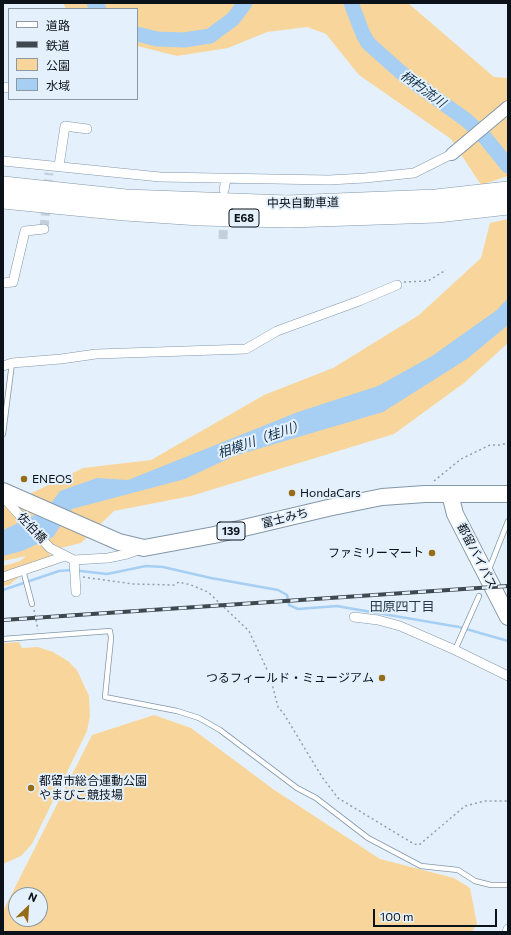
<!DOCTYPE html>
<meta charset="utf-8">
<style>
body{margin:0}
#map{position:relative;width:511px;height:935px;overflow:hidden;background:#e4f1fd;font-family:Commissioner,"Noto Sans JP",sans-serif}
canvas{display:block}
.frame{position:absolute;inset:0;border:4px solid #0b1219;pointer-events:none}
.legend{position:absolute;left:8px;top:8px;width:130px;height:92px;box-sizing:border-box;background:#e4f1fd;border:1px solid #8d98a2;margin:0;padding:5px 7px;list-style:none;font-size:12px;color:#0b1219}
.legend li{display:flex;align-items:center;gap:8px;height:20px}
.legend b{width:20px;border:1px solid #8d98a2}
.north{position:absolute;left:8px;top:887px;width:40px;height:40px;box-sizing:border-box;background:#e4f1fd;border:1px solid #8d98a2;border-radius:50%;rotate:25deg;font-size:11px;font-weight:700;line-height:16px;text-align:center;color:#0b1219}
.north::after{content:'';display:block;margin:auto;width:14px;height:18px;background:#956c17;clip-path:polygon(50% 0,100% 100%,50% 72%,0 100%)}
.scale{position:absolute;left:373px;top:909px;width:124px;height:18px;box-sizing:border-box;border:2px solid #0b1219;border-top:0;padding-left:5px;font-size:12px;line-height:14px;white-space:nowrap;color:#0b1219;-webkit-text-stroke:3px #e4f1fd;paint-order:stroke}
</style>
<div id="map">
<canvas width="511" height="935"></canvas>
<div class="frame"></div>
<ul class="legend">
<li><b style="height:5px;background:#fff"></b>道路</li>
<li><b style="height:5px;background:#3f474f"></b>鉄道</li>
<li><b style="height:11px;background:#f8d69b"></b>公園</li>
<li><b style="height:11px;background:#a6cff3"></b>水域</li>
</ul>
<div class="north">N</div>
<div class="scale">100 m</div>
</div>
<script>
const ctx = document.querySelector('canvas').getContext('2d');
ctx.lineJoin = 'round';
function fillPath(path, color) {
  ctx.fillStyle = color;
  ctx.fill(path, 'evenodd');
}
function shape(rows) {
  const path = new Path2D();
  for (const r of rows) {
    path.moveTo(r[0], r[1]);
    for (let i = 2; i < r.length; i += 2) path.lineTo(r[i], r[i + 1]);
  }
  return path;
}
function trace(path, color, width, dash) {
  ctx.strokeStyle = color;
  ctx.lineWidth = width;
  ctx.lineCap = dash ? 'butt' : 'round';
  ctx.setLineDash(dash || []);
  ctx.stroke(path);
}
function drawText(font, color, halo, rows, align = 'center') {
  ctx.font = font + ' Commissioner,"Noto Sans JP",sans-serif';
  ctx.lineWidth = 4;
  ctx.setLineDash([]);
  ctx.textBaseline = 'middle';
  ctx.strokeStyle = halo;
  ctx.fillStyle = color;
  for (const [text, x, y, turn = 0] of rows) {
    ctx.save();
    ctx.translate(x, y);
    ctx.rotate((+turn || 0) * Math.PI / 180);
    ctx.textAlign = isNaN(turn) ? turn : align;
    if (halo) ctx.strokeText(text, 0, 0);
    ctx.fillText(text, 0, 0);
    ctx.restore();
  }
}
const green = shape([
 [63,3,408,3,494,77,508,78,508,176,481,185,451,139,359,75,326,34,307,27,267,32,228,48,177,56,137,46,137,9,66,9],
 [508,219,508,343,464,383,394,434,191,496,114,511,81,543,48,551,57,564,19,577,9,585,3,586,3,566,20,561,26,556,3,561,3,507,83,468,151,460,264,395,333,368,419,315,481,258,490,223],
 [19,642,22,648,38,647,53,652,68,661,77,670,89,696,90,716,87,731,32,844,21,856,3,864,3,643],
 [154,715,191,728,273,789,380,859,454,878,470,888,477,924,472,932,3,932,3,911,92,735],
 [16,895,40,895,40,919,16,919]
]);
const water = shape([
 [508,298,508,325,467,359,383,412,234,456,185,479,72,509,53,537,22,551,3,556,3,530,46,510,60,491,97,478,128,480,298,412,378,386,432,356,497,310]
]);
const stream = shape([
 [3,590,59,571,72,570,107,574,146,566,163,567,211,578,278,590,287,595,289,605,298,609,337,606,348,608,459,627,508,641]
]);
const river = shape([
 [94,3,99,9],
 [351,3,363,34,368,43,405,76,465,119,482,134,508,166],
 [137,34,157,39,184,40,210,36,233,19,245,3]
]);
const minorTunnel = shape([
 [44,229,49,173],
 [223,239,224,213]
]);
const path = shape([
 [404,282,428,281,446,270],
 [434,481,461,459,490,445,500,445,508,443],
 [83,577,133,584,174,585,179,582,191,585,208,592,249,631,270,676,278,707,284,714,322,777,338,798,414,844,419,845,465,806,485,801,508,801],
 [34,610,38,630]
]);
const service = shape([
 [3,434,12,363],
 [23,570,32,604],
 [488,572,508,521],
 [3,639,110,631,111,638,105,697,177,711,199,718,220,730,297,788,316,798,368,838,421,866,458,870,475,881,491,885,508,885],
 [455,650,479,596]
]);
const minor = shape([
 [3,87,9,88],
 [3,161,160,177,329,180,365,178,414,173,452,154],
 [59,166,65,126,87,129],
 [224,190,226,179],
 [3,283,13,282,25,231,44,229],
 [3,366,12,363,61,359,96,354,246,349,277,331,359,301,397,285],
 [3,497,50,548,74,560,108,558,127,554,141,549],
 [74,560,76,592],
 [3,577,65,556],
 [354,617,378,620,400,626,455,650,508,676],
 [507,932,508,929]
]);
const tertiary = shape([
 [452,154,508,107]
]);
const trunk = shape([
 [3,491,119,542,144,548,214,535,328,508,382,497,425,494,508,494],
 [450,494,455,514,508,617]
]);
const motorway = shape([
 [3,185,126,198,287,204,436,198,508,190],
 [3,200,125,212,200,217,289,219,437,214,508,206]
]);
const rail = shape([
 [3,620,508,586]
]);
const markers = [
 [24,479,4,"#956c17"],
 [292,493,4,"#956c17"],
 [432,553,4,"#956c17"],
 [382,678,4,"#956c17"],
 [31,788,4,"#956c17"]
];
const shields = [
 [244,218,30],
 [231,531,28]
];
const shieldNames = [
 ["E68",244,218],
 ["139",231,531]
];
const streetNames = [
 ["中央自動車道",303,203,-1],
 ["富士みち",285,518,-14],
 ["佐伯橋",32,528,47],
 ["都留バイパス",477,556,63]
];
const poiNames = [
 ["ENEOS",32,479],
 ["HondaCars",300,493],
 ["ファミリーマート",424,553,"right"],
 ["つるフィールド・ミュージアム",374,678,"right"],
 ["都留市総合運動公園",39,781],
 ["やまびこ競技場",39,795]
];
const waterNames = [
 ["柄杓流川",423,89,36],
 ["相模川（桂川）",261,439,-19]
];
const neighbourhoodNames = [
 ["田原四丁目",402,607]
];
fillPath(green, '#f8d69b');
fillPath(water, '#a6cff3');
trace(stream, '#a6cff3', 2.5);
trace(river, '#a6cff3', 15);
trace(minorTunnel, '#c3d0db', 9, [9, 4.5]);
trace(service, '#8397a9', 6);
trace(minor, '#8397a9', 10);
trace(tertiary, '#8397a9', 14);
trace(trunk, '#8397a9', 18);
trace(motorway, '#8397a9', 18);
trace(path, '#939ea8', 1.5, [2, 3]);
trace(service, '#fff', 4.5);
trace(minor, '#fff', 9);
trace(tertiary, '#fff', 12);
trace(trunk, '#fff', 16);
trace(motorway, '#fff', 17);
trace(rail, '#3f474f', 4);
trace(rail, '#e4f1fd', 2.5, [8]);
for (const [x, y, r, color] of markers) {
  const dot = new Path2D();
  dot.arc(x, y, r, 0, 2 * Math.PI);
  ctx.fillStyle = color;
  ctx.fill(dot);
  trace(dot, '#e4f1fd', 1.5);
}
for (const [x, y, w] of shields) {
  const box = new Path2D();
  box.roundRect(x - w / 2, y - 9, w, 18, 3);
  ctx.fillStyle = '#e4f1fd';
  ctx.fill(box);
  trace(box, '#0b1219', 1);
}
drawText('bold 11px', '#0b1219', null, shieldNames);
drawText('12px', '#0b1219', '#e4f1fd', streetNames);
drawText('12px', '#0b1219', '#e4f1fd', poiNames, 'left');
drawText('italic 13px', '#0f2e45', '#e4f1fd', waterNames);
drawText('13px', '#263847', '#e4f1fd', neighbourhoodNames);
</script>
